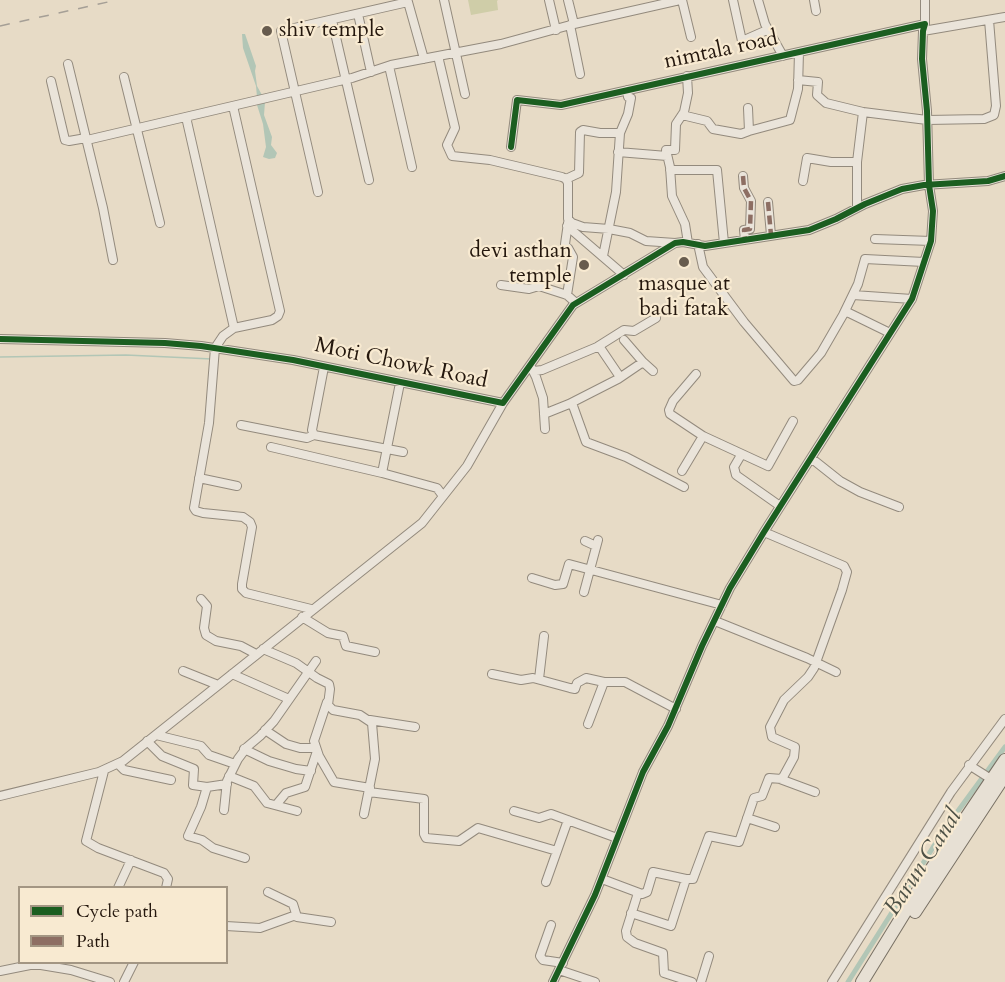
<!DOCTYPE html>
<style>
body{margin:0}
#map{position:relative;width:1005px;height:982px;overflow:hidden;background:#e7dbc6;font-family:Cardo,serif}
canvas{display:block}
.legend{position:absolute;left:18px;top:886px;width:210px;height:78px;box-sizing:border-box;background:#f8ead1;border:2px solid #a39683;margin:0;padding:8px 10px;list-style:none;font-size:18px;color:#24170d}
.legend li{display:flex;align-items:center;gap:12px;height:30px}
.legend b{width:30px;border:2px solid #a39683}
</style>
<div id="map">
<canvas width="1005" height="982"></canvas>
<ul class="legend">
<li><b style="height:8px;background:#1b5e20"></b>Cycle path</li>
<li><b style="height:8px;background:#8d6e63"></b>Path</li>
</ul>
</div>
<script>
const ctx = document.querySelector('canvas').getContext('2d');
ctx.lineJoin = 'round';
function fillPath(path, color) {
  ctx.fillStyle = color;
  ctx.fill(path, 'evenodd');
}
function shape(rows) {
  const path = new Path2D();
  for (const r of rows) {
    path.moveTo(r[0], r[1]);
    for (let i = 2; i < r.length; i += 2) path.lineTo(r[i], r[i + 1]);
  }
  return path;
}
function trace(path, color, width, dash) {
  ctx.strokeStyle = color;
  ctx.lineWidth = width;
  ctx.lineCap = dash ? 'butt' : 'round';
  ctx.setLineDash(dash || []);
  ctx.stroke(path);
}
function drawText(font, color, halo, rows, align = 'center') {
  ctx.font = font + ' Cardo,serif';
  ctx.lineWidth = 4.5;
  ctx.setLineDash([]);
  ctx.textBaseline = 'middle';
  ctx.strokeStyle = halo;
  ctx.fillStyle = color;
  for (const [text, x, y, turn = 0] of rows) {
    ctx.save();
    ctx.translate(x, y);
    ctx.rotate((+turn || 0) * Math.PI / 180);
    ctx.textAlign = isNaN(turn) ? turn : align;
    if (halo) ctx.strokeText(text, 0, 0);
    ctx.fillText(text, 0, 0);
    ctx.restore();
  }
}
const green = shape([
 [468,0,498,0,497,1,498,10,471,15]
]);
const water = shape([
 [242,34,245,34,256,66,255,71,257,86,262,95,257,97,256,86,243,48],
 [265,102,264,115,272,137,271,145,277,153,275,158,269,159,263,157,266,147,263,124,257,105]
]);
const stream = shape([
 [0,357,126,355,212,359]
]);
const canal = shape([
 [848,982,944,830,1005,747]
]);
const minor = shape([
 [444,0,465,94],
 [549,0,556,30],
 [568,0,574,24],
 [682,0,691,37],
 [733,0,742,41,767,30],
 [758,0,765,24,783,56],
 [814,0,816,11],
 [358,14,371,72],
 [332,20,369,180],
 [925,24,925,0],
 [570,25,580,74],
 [923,31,1005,17],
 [438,56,455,128,447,145,452,156,490,160,562,177,566,179,568,183,568,219,572,223,583,227,609,229,630,233,646,241,675,243],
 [68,64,103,208,113,260],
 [389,66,412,167],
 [687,76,688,93,684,112,676,124,675,150,666,150,670,167,672,196,685,224,688,243],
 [124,77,160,223],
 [798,80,818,82,817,95,826,103,863,112,927,120,984,119,994,115,996,106,989,20],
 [51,81,65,140,69,141,86,138],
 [233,106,280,311,278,316,272,320,234,328,223,336,215,348,209,423,194,508,196,511,203,513,243,517,250,522,252,527,242,584,242,589,246,593,311,609],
 [682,115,707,121,713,129,741,134,749,131,748,108],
 [186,117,234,328],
 [749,131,790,120,798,89,799,52],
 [87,140,352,78,391,65,501,44,574,24,680,0],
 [511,147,517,100,561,105,925,24,923,31,922,59,927,111,929,185,933,211,931,241,912,299,764,532,730,588,702,646,668,726,643,772,595,895,553,982],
 [618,152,667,156],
 [670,170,717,170,724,243],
 [743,176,744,188,751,201,750,229,744,230,745,240],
 [566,179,579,173,580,132,583,130,600,133,620,133],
 [803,181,807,158,831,162,857,162],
 [318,192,281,31,408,2,424,59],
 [768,202,771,235],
 [857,208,857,162,863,112],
 [567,226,624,275],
 [875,239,931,241],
 [565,244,568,223],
 [698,244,703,267,744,322,794,381,798,380,821,353,843,315,858,284,865,259,924,262],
 [603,256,616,192,620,133,628,114,631,98,628,97,627,90],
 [501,285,529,289,539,286,567,295,576,303],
 [567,295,573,257,568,248],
 [853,295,912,299],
 [845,311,890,333],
 [0,339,165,343,201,346,293,360,503,403,573,305,675,243,683,242,705,246,809,230,836,219,865,204,902,189,924,185,988,181,1005,176],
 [599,346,620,377],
 [643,362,653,371],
 [324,367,312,430,314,435,403,452],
 [531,367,536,377,543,398,545,429],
 [534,371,542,370,597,347,624,330,634,331,656,318],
 [400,383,382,473,437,488,443,496],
 [572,403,586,442,626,457,684,487],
 [544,414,569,404,618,379,643,362,624,340],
 [241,425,307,438,314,435],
 [703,436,768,466,793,421],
 [271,447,382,473],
 [741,455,734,467,736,475,780,506],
 [811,458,840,481,860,492,899,507],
 [682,471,703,436,670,414,669,410,673,401,696,374],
 [199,478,237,486],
 [585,541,596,546],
 [532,578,555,585,563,584,569,564,722,605],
 [584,592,598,540],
 [201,599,207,606,204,628,206,635,216,641,241,646,256,654],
 [302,617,328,633,343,636,346,646,375,652],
 [715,621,807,658,836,672],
 [263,649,296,663,317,678,329,684,330,689,328,705,333,710,360,715,372,723,375,759,364,814],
 [183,671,218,685],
 [232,674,289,699],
 [492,674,521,680,533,678,570,688,575,689,577,683,586,678,604,682,625,682,676,709],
 [539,679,544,636],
 [327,702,314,741,319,756,334,782,370,788],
 [370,720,415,727],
 [588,724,604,682],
 [265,730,286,744,300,748,315,748],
 [156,735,201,746,209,755,235,764],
 [147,741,162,756,194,769,193,785,207,787,227,784],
 [244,749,269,761,296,769,311,771],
 [118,764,124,770,171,780],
 [969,765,991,779],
 [104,771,86,841,98,848,164,873,168,879,166,888],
 [229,776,254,786,267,803,297,811],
 [780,779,815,792],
 [207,787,201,807,188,836,202,840,213,848,245,858],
 [369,792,424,799,424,834,426,838,459,841,478,828,557,851],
 [0,796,99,772,123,761,422,523,467,466,503,403],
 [276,805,286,793,305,787,317,751],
 [224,810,227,781,238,759,247,747,260,736,274,721,316,661],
 [514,811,539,818,551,814,617,838],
 [747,818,775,827],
 [602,879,642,894,647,892,653,872,686,879,693,879,709,836,739,842,754,798,762,796,769,778,782,779,794,757,795,747,772,737,770,727,784,700,808,677,814,668,842,590,847,572,844,566,764,532],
 [546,882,568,820],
 [118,888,131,860],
 [268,892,293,904,297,917,331,922],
 [638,893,626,931,627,937,635,943,663,953,664,973,692,982],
 [631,913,671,926,686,879],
 [551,925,540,956,543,960,563,963],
 [226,926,260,928,296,915],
 [559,970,595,982],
 [0,971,30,965,41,965,71,970,110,982],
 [124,982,134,962],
 [701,982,709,956],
 [832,982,951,792,1005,719]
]);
const highway = shape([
 [915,912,1005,775],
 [862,982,932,868,1005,760]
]);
const rail = shape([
 [0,26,117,0]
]);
const quiet = shape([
 [743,176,744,188,751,201,750,229,744,230,745,240],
 [768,202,771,235]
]);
const cycleway = shape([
 [511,147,517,100,561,105,925,24,923,31,922,59,927,111,929,185,933,211,931,241,912,299,764,532,730,588,702,646,668,726,643,772,595,895,553,982],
 [0,339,165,343,201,346,293,360,503,403,573,305,675,243,683,242,705,246,809,230,836,219,865,204,902,189,924,185,988,181,1005,176]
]);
const markers = [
 [267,31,6,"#685c4e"],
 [684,262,6,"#685c4e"],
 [584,265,6,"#685c4e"]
];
const poiNames = [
 ["shiv temple",279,31],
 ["devi asthan",572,252,"right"],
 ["temple",572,277,"right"],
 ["masque at",684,285,"center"],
 ["badi fatak",684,310,"center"]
];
const streetNames = [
 ["nimtala road",721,51,-12],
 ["Moti Chowk Road",401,364,12]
];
const waterNames = [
 ["Barun Canal",924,863,-57]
];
fillPath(green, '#cfcda8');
fillPath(water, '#b2c6b6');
trace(stream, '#b2c6b6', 1.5);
trace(canal, '#b2c6b6', 5);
trace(minor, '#938a7d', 10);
trace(highway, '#787064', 14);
trace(minor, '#eae4da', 8);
trace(highway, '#e7e0d4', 12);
trace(rail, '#a59f96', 1.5, [10, 10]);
trace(quiet, '#8d6e63', 4.5, [9, 4.5]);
trace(cycleway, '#1b5e20', 6);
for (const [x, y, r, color] of markers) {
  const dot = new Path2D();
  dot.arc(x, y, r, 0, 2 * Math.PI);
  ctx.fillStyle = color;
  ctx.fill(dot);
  trace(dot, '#f8ead1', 2);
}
drawText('22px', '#24170d', '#f8ead1', poiNames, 'left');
drawText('22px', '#24170d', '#f8ead1', streetNames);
drawText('italic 24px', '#4e5146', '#f8ead1', waterNames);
</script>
